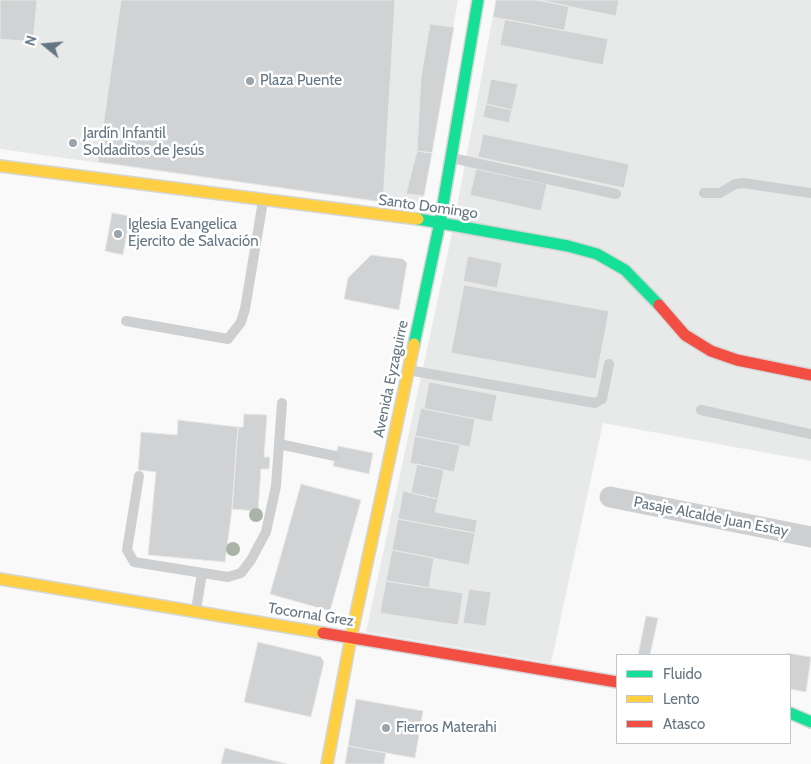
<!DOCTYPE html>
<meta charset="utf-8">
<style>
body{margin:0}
#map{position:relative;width:811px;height:764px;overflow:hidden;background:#f9f9f9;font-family:Cabin,sans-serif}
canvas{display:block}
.legend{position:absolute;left:616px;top:654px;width:175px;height:90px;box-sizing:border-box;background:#fff;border:1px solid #c1c8cd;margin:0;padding:6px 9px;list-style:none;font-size:15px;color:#657683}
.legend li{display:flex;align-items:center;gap:10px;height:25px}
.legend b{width:25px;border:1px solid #c1c8cd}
.north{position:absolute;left:20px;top:20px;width:50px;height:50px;-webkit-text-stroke:4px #fff;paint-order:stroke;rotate:287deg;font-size:14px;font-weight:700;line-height:20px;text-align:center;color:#657683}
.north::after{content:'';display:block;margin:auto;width:18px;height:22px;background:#657683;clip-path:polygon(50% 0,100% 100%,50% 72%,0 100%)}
</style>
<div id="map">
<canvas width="811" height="764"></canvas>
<ul class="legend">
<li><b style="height:6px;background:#16e098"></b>Fluido</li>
<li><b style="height:6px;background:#ffcf43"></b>Lento</li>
<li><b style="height:6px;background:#f24e42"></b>Atasco</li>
</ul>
<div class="north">N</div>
</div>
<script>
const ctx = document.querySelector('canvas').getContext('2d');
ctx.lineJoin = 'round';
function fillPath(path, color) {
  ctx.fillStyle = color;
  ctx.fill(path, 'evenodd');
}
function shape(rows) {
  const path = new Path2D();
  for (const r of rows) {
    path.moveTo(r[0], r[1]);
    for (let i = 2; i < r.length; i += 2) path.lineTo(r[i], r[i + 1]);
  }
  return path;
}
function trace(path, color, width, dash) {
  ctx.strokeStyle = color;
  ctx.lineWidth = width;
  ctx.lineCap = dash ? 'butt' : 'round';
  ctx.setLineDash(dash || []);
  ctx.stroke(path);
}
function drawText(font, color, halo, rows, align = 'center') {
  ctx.font = font + ' Cabin,sans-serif';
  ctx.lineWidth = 5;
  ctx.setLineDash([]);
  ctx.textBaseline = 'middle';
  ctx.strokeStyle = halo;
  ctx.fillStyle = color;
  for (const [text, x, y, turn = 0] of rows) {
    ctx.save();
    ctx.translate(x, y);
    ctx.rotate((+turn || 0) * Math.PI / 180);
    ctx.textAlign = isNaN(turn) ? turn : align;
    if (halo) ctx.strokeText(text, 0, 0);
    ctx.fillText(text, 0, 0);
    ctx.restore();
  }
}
const built = shape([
 [0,0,458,0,421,208,0,149],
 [496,0,811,0,811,461,603,423,551,663,366,632,451,238]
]);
const building = shape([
 [0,0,37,0,33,42,0,39,0,0],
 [121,0,395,0,383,202,98,162,121,0],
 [496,0,537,0,569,6,564,31,493,17,496,0],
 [537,0,619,0,616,16,537,0],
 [505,19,608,39,603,65,500,45,505,19],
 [430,24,454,27,432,153,417,151,421,77,430,24],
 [491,79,518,84,512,110,486,104,491,79],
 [486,104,512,110,509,123,483,117,486,104],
 [483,134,629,164,624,188,478,157,483,134],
 [417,151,432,153,424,196,406,194,417,151],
 [476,169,547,184,541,211,470,195,476,169],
 [112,213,130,216,123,255,105,251,112,213],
 [371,255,403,259,407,263,399,310,344,299,348,278,371,255],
 [468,256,502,263,497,288,463,281,468,256],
 [464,285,609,311,596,379,451,353,464,285],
 [429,382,497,395,492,422,424,409,429,382],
 [421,408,475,419,470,447,415,436,421,408],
 [244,414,267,415,264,457,270,457,269,469,261,469,258,511,232,509,238,427,243,427,244,414],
 [178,420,238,427,232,509,225,562,148,555,156,472,138,470,141,432,177,435,178,420],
 [415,436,460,445,454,472,410,463,415,436],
 [338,446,373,453,369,474,333,466,338,446],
 [417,464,444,470,438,499,411,493,417,464],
 [301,484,361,500,330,611,270,594,301,484],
 [403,491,438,499,435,512,477,520,475,533,398,519,403,491],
 [398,519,475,533,469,565,392,550,398,519],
 [392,550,434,558,429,588,386,581,392,550],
 [386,581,463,593,458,625,380,613,386,581],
 [469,589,491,592,486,626,463,623,469,589],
 [646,616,658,618,650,655,638,655,646,616],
 [258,642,321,657,324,662,311,717,244,702,258,642],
 [787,653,811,657,806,692,790,689,790,655,787,655,787,653],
 [356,699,423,711,415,758,348,746,356,699],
 [348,746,386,753,384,764,345,764,348,746],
 [225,748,287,764,221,764,225,748]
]);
const lane = shape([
 [452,158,616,194],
 [704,193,720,193,735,184,743,183,811,193],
 [126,321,228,339,241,322,245,309,263,201],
 [408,370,595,403,602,399,609,364],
 [701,410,811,434],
 [279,444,335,456],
 [139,476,127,550,134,562,228,577,241,573,251,560,266,532,276,486,282,403],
 [196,610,202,573]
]);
const street = shape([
 [610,497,811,537]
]);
const fast = shape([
 [418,219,568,246,597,254,625,270,659,305],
 [414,344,440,222,478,0],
 [790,713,811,722]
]);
const slow = shape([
 [0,166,418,219],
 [0,579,323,633],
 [327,764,351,637,414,344]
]);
const jam = shape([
 [659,305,685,335,711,351,737,360,811,375],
 [323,633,617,682]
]);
const trees = [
 [256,515],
 [233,549]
];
const markers = [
 [250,81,5,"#99a4ac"],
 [73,143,5,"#99a4ac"],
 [118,234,5,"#99a4ac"],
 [386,728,5,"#99a4ac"]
];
const poiNames = [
 ["Plaza Puente",260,81],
 ["Jardín Infantil",83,134],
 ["Soldaditos de Jesús",83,151],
 ["Iglesia Evangelica",128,225],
 ["Ejercito de Salvación",128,242],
 ["Fierros Materahi",396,728]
];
const streetNames = [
 ["Santo Domingo",428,207,8],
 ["Avenida Eyzaguirre",391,379,-78],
 ["Pasaje Alcalde Juan Estay",711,517,11],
 ["Tocornal Grez",311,615,9]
];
fillPath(built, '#e8e9e9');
fillPath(building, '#d0d2d3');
trace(building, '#e8e8e8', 1);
trace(fast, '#d5d6d7', 14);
trace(slow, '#d5d6d7', 14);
trace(jam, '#d5d6d7', 14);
trace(lane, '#cecfd0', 10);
trace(street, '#cecfd0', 21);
trace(fast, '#16e098', 11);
trace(slow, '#ffcf43', 11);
trace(jam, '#f24e42', 11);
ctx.fillStyle = '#a9b3a7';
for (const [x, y] of trees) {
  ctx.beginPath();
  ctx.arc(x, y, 7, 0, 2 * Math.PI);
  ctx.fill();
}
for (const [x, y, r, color] of markers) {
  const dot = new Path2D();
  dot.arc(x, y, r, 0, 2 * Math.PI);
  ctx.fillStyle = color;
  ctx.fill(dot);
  trace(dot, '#fff', 2);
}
drawText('15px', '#657683', '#fff', poiNames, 'left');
drawText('15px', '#657683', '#fff', streetNames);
</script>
